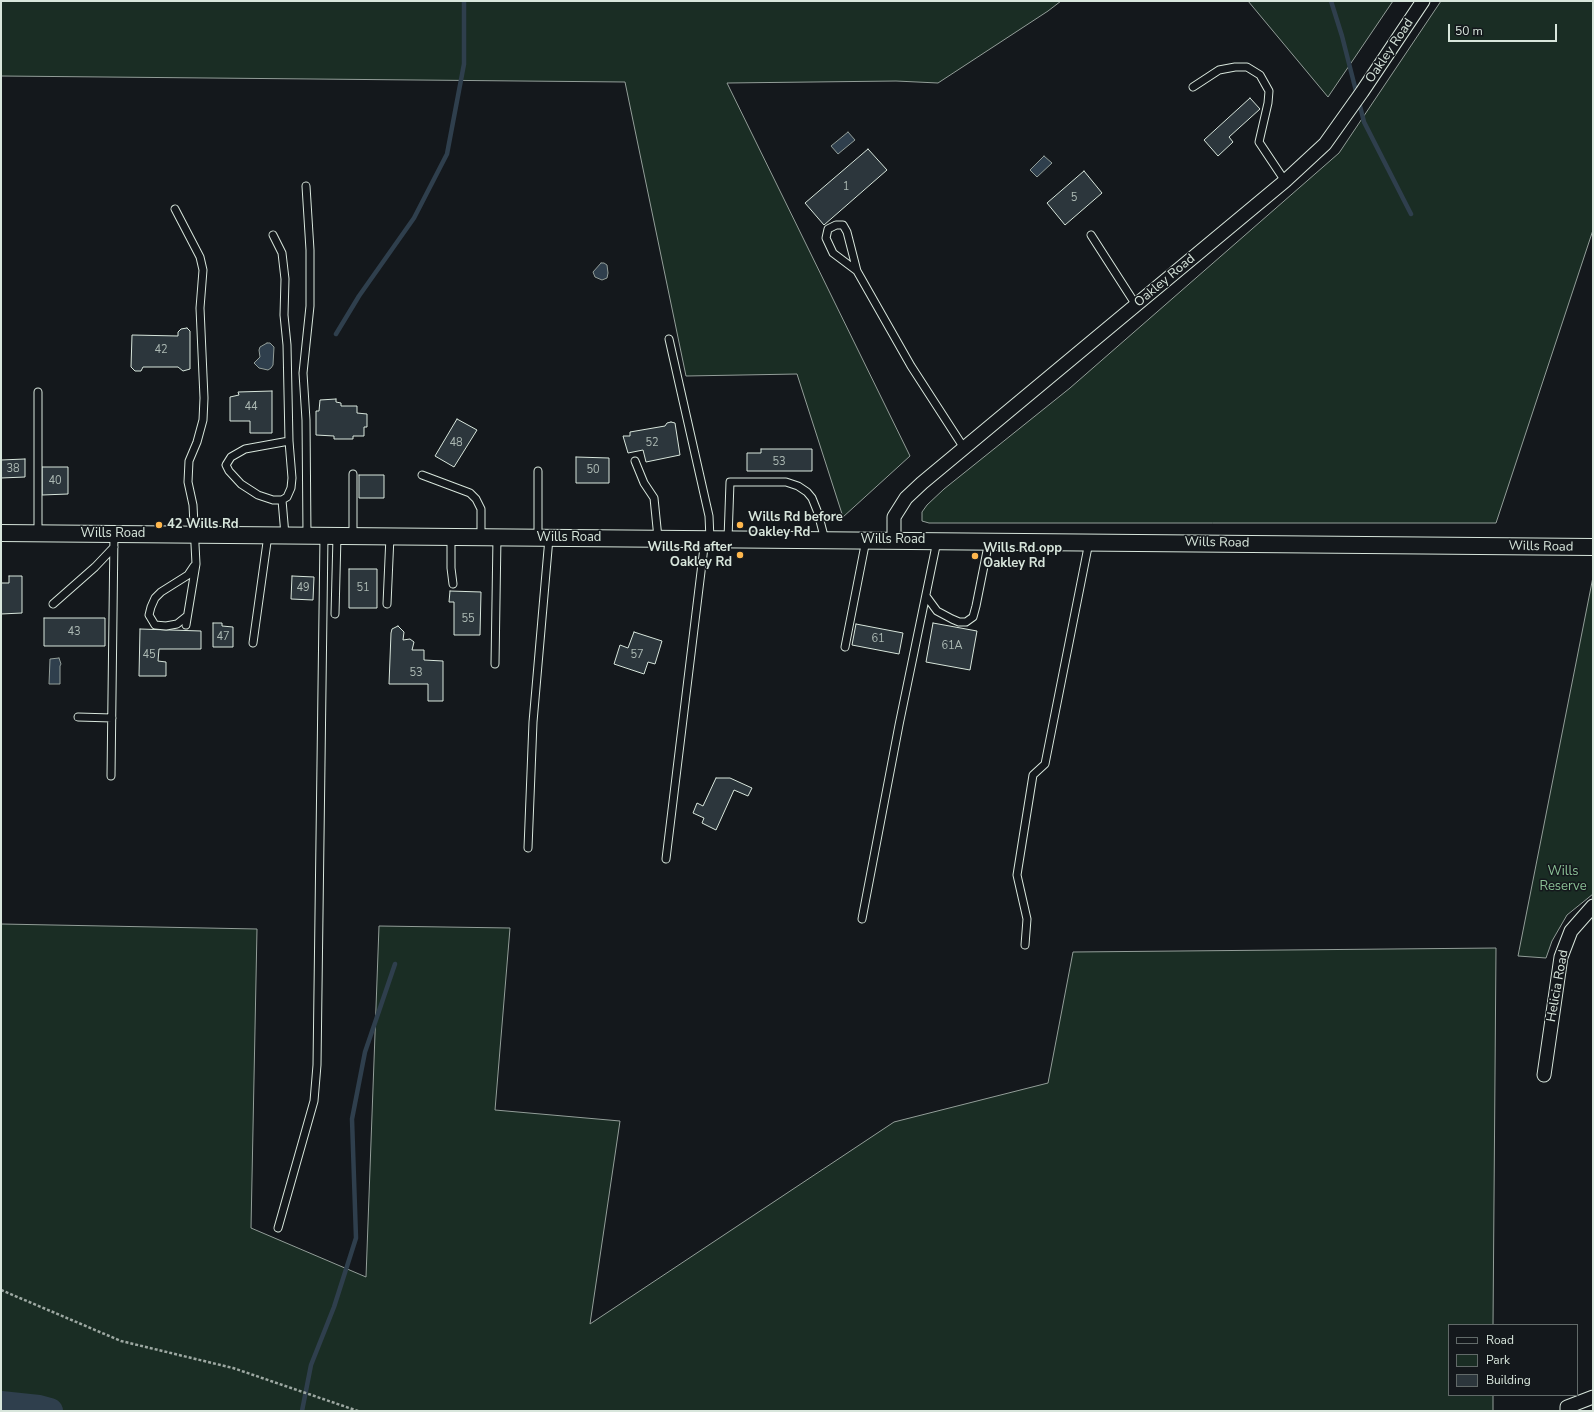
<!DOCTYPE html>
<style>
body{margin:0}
#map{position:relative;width:1594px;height:1412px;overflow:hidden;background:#14181c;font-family:"Nunito Sans",sans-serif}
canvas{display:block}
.frame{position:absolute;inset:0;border:2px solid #d8e6dc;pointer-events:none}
.legend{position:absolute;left:1448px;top:1324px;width:130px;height:72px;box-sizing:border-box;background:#14181c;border:1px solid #626a69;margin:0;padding:5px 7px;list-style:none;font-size:12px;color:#d8e6dc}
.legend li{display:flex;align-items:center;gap:8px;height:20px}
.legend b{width:20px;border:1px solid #626a69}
.scale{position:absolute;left:1448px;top:24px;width:109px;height:18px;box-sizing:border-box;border:2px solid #d8e6dc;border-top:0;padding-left:5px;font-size:12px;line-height:14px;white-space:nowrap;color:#d8e6dc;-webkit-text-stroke:3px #14181c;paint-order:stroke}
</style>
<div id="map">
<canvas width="1594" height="1412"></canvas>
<div class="frame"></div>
<ul class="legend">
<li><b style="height:5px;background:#14181c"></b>Road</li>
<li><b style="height:11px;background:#1a2d24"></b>Park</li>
<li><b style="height:11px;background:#2c363c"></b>Building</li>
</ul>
<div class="scale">50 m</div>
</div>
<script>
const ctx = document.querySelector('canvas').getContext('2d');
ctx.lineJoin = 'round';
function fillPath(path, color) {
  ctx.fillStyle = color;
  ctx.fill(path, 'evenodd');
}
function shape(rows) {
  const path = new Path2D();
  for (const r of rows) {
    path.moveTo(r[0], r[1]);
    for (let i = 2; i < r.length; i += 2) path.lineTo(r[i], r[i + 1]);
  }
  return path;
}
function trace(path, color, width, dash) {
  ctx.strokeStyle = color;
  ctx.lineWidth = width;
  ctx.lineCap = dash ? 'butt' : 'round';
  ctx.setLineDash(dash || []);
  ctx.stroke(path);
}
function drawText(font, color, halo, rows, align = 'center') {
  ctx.font = font + ' "Nunito Sans",sans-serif';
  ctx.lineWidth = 3;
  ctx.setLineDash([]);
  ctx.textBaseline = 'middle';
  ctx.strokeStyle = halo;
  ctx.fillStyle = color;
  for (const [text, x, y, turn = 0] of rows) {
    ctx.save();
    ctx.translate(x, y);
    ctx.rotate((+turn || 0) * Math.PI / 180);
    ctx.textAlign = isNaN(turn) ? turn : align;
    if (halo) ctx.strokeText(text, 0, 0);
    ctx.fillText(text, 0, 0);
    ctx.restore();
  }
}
const green = shape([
 [1,1,1061,1,1048,11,938,83,896,81,727,83,910,456,843,517,797,374,686,376,625,82,1,76,1,1],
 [1248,1,1393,1,1328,97,1248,1],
 [1441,1,1593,1,1593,230,1496,523,929,523,922,521,922,512,927,505,944,489,1070,388,1339,153,1441,1],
 [1593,577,1593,894,1567,915,1552,941,1546,958,1518,956,1593,577],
 [1,924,257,929,251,1228,366,1277,379,926,510,928,495,1110,620,1121,590,1324,894,1122,1048,1083,1073,952,1496,948,1493,1325,1449,1325,1449,1395,1493,1395,1493,1411,50,1411,39,1408,1,1404,1,924],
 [1,1404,34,1408,44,1411,1,1411,1,1404]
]);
const water = shape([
 [848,132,855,140,838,154,831,146,848,132],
 [1044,156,1052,163,1037,177,1030,170,1044,156],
 [601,263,604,263,607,265,608,273,607,278,602,280,595,277,593,272,601,263],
 [267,343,270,343,274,347,273,365,271,368,268,370,259,368,254,363,260,357,259,350,260,347,267,343],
 [59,658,61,664,60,666,60,684,49,684,50,659,59,658]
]);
const stream = shape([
 [1331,1,1342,36,1357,95],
 [1359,102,1364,122,1411,214],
 [336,334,359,296,414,218,447,154,464,64,464,1],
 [302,1411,311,1365,334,1307,356,1238,352,1119,365,1052,395,964]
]);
const river = shape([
 [1,1404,39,1408,50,1411]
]);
const building = shape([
 [1250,98,1260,109,1229,137,1233,142,1218,156,1204,140,1250,98],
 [868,149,887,170,824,225,805,203,868,149],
 [1084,171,1102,193,1065,225,1047,203,1084,171],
 [187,328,190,331,190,369,183,371,178,367,143,367,141,371,135,371,131,367,132,335,178,336,178,332,181,329,187,328],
 [272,391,272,433,250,433,250,421,230,421,230,397,239,395,238,392,272,391],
 [336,399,336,402,341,403,341,406,357,406,357,413,367,414,367,427,364,427,364,436,353,436,353,439,334,439,334,436,316,435,316,411,319,411,320,400,336,399],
 [457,419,477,430,454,467,435,456,457,419],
 [671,422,675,423,680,455,646,462,643,450,628,453,623,436,630,436,630,432,665,426,667,423,671,422],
 [761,449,812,449,812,471,747,471,747,453,761,453,761,449],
 [576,457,609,458,609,483,576,483,576,457],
 [25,459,25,477,1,478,1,460,25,459],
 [42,467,68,467,68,494,42,495,42,467],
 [359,475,384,475,384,498,359,498,359,475],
 [349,569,377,569,377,608,349,608,349,569],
 [9,576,22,576,22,613,1,614,1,583,9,583,9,576],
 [292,576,314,577,313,600,291,599,292,576],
 [450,591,481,592,480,635,454,635,454,602,449,602,450,591],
 [44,618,105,618,105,646,44,646,44,618],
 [213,623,222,623,222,626,233,627,233,647,213,647,213,623],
 [933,623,977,631,970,670,926,662,933,623],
 [856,624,903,633,899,654,852,645,856,624],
 [398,626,404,632,403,640,410,639,414,642,412,650,424,650,424,660,443,661,443,701,428,701,428,684,389,684,391,633,392,629,398,626],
 [140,629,201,631,201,649,159,649,158,661,166,662,166,676,139,676,140,629],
 [634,632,662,641,655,664,648,662,644,674,614,664,620,645,628,648,634,632],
 [716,778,730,778,752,788,748,796,734,790,716,830,702,823,704,818,693,813,697,803,703,806,716,778]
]);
const path = shape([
 [1,1290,121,1341,233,1368,358,1411]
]);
const service = shape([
 [1193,87,1219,70,1235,67,1247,67,1260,75,1269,91,1268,103,1259,142,1285,181],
 [306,186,310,250,310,306,303,373,306,420,307,535],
 [175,209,200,257,203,270,200,308,204,398,203,420,197,442,189,461,188,482,193,505,196,564,186,625],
 [273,235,282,253,285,279,284,315,287,345,289,441,292,478,291,488,287,497,282,500],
 [1091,235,1136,305],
 [857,271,847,232,843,225,836,225,828,229,826,238,833,253,857,271,911,366,964,448],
 [669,339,709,516,710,539],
 [38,392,38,533],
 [635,461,644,483,654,498,658,538],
 [538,471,538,537],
 [422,475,470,493,476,499,481,509,481,537],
 [285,535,282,500,273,500,258,495,241,484,229,471,226,465,231,457,245,449,289,441],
 [353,536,353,474],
 [451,537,451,568,453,584],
 [728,539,730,482,786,482,798,486,807,492,812,498,818,513,825,540],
 [926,596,937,611,952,619,959,622,966,622,973,617,976,606,989,541],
 [53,604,95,567,114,547],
 [387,604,390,536],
 [335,614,337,536],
 [187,616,177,624,166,626,155,625,149,615,151,607,155,598,161,592,188,575,194,566],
 [253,643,268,535],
 [845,647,866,540],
 [495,664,497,537],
 [78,717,112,718],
 [111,776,114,534],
 [528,848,533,722,549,538],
 [666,859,705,539],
 [862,919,899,725,937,541],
 [1025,945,1027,919,1017,875,1033,775,1045,764,1089,542],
 [278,1228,314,1101,317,1065,324,536]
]);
const minor = shape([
 [894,540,894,517,906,498,922,483,1285,181,1325,144,1362,92,1423,1],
 [1544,1075,1561,957,1571,931,1593,906],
 [1567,1411,1567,1407,1593,1397]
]);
const tertiary = shape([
 [1,533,1593,547]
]);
const markers = [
 [159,525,4,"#ffb74d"],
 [740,525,4,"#ffb74d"],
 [740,555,4,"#ffb74d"],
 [975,556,4,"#ffb74d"]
];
const numberNames = [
 ["1",846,187],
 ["5",1074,198],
 ["42",161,350],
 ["44",251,407],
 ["48",456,443],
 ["52",652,443],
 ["53",779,462],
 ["38",13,469],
 ["50",593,470],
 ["40",55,481],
 ["49",303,588],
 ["51",363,588],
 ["55",468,619],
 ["43",74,632],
 ["47",223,637],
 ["61",878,639],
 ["61A",952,646],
 ["45",149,655],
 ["57",637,655],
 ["53",416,673]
];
const streetNames = [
 ["Oakley Road",1390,51,-56],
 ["Oakley Road",1165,281,-40],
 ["Wills Road",113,534],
 ["Wills Road",569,538],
 ["Wills Road",893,540],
 ["Wills Road",1217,543,1],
 ["Wills Road",1541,547,1],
 ["Helicia Road",1558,986,-80]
];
const poiNames = [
 ["Wills Rd before",748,518],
 ["Oakley Rd",748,533],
 ["42 Wills Rd",167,525],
 ["Wills Rd after",732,548,"right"],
 ["Oakley Rd",732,563,"right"],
 ["Wills Rd opp",983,549],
 ["Oakley Rd",983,564]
];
const parkNames = [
 ["Wills",1563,872],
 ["Reserve",1563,887]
];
fillPath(green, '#1a2d24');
trace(green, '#939e99', 1);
fillPath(water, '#2f3f4d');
trace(water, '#939e99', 1);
trace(stream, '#2f3f4d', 4.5);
trace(river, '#2f3f4d', 26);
fillPath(building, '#2c363c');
trace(building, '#d8e6dc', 1);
trace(service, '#d8e6dc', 9);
trace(minor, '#d8e6dc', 15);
trace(tertiary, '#d8e6dc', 18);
trace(path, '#9da8a2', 2.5, [3, 2]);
trace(service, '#14181c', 7);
trace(minor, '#14181c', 13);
trace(tertiary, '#14181c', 16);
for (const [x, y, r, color] of markers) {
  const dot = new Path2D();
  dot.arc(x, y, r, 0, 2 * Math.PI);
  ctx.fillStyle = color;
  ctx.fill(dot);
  trace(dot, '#14181c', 1.5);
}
drawText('11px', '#adbab4', null, numberNames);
drawText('13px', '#d8e6dc', '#14181c', streetNames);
drawText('bold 13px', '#d8e6dc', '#14181c', poiNames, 'left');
drawText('13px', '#8ac095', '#14181c', parkNames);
</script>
